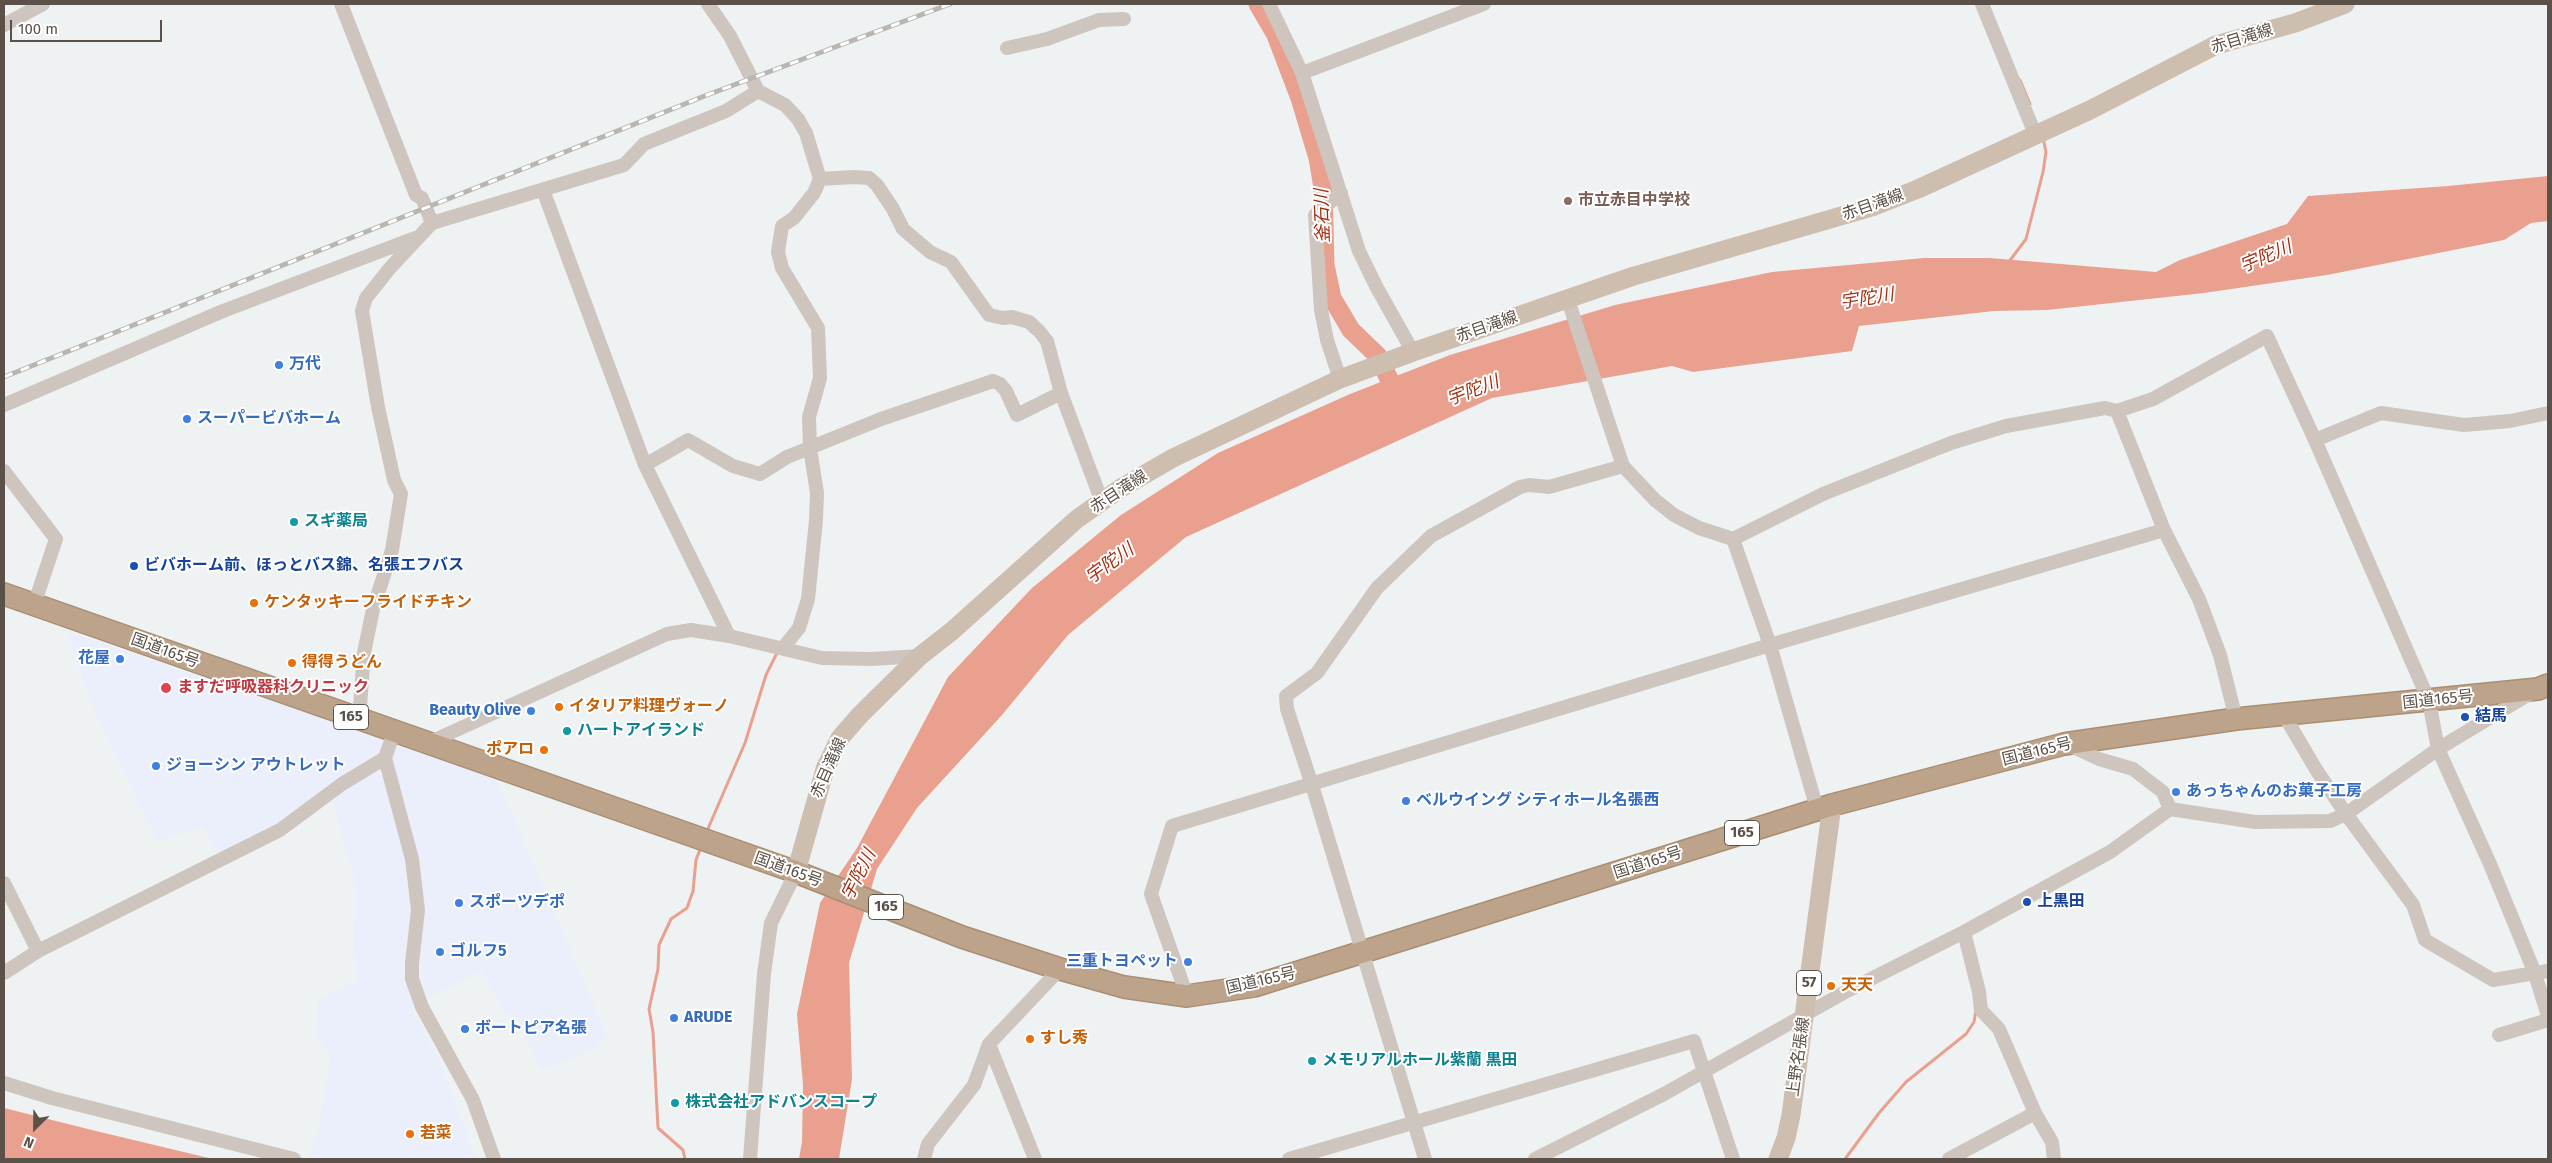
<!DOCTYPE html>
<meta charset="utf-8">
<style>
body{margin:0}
#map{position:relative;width:2552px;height:1163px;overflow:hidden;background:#eff2f2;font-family:"Fira Sans",sans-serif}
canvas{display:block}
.frame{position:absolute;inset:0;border:5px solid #5c5148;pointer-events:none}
.north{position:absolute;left:10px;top:1103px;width:50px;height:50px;-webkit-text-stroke:4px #fff;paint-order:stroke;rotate:203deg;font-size:14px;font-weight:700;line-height:20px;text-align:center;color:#5c5148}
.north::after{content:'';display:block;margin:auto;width:18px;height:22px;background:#5c5148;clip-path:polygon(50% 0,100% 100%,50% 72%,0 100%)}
.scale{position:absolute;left:10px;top:20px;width:152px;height:22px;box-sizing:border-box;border:2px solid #5c5148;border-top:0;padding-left:6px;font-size:15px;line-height:18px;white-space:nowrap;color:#5c5148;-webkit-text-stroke:4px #fff;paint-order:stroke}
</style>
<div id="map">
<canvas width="2552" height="1163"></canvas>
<div class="frame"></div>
<div class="north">N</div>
<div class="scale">100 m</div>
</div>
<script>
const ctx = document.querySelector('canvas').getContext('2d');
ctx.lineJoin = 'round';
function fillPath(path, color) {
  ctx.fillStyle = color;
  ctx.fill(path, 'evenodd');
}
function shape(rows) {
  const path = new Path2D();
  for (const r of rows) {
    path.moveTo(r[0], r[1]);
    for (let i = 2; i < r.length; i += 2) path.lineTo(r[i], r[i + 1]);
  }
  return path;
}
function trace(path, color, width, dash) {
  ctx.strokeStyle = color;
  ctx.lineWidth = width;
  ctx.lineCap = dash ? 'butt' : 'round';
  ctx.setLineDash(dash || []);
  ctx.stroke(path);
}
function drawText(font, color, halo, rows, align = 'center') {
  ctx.font = font + ' "Fira Sans","Noto Sans JP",sans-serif';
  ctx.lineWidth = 4;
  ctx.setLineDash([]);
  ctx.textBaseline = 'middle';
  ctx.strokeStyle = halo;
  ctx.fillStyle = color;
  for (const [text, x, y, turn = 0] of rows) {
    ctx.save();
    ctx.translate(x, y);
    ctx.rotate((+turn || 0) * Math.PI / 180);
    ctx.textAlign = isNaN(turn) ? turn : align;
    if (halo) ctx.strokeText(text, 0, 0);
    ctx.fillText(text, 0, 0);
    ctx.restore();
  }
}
const commercial = shape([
 [66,631,496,777,607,1036,592,1050,540,1071,518,1020,503,1011,482,971,410,1007,438,1058,476,1159,320,1159,309,1156,320,1123,331,1058,317,1035,318,1000,357,980,353,934,357,902,354,878,330,789,277,827,218,857,203,827,157,841,99,722]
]);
const water = shape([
 [2548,176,2548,221,2531,223,2504,240,2327,275,2204,293,2047,310,1994,311,1859,326,1852,351,1693,372,1672,366,1492,398,1186,537,1068,635,1002,715,917,808,877,869,849,963,852,1079,839,1159,799,1159,802,1142,803,1085,797,1014,820,903,857,848,948,677,1032,588,1121,515,1218,453,1350,394,1450,355,1615,305,1772,272,1924,258,1990,258,2156,272,2180,260,2287,224,2308,196,2448,186],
 [4,1108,96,1131,213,1159,4,1159]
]);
const stream = shape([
 [2020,80,2030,104],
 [2008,263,2026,239,2043,172,2046,152,2043,138],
 [707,831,745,743,766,675,777,653],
 [685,1159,683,1150,658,1128,653,1032,649,1009,658,969,659,945,671,919,687,908,693,891,696,860,701,847],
 [1845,1159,1879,1113,1906,1082,1966,1034,1974,1022,1976,1010]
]);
const river = shape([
 [1258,4,1276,35,1300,98,1318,158,1323,188,1325,265,1332,298,1351,330,1378,356,1400,402]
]);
const minor = shape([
 [341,4,416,195,422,198,432,223],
 [708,4,730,36,758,91,785,105,798,119,806,133,820,179,814,193,794,218,782,226,778,252,782,268,818,328,820,378,809,417,810,448,817,493,816,520,808,599,799,628,783,648],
 [1269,4,1302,73,1359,251,1376,286,1413,352],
 [1982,4,2035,134],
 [4,25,43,4],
 [1007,48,1047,39,1099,20,1124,19],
 [1302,73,1484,4],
 [820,179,854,177,869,178,877,185,893,209,903,229,930,252,951,262,989,315,1003,318,1012,317,1029,322,1039,331,1047,341,1061,393,1102,502],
 [543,190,645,465,729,636],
 [1568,300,1623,466,1655,500,1674,515,1699,528,1733,539,1823,494,1951,443,2006,426,2105,408,2117,411,2153,399,2267,336,2315,440,2429,701,2438,749,2490,864,2534,971,2548,1016],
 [1340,379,1327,340,1321,310,1315,215,1341,193],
 [4,405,223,311,415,238],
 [2117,411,2164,530,2199,599,2220,655,2236,719],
 [2315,440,2381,413,2464,425,2510,421,2548,413],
 [645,465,688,440,733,466,760,474,787,457,881,419,993,381,1000,384,1006,391,1017,415,1061,393],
 [4,471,56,539,34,605],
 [1733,539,1770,645,1817,809],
 [2284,715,2317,771,2346,814,2413,905,2425,940,2493,980,2548,971],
 [359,720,364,653,373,609,392,550,401,494,394,480,378,407,362,311,366,298,390,268,432,223,624,165,644,144,726,111,758,91],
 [394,732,385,758,412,859,418,910,412,963,412,979,422,1007,473,1100,494,1159],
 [428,743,667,634,691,630,729,636,822,658,871,659,920,656],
 [2067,744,2099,759,2133,769,2163,792,2170,809],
 [4,883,38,951],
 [1964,932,1979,992,1981,1010,1999,1029,2035,1113,2052,1142,2054,1159],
 [4,973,38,951,280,830,342,784,385,758],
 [1187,996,1151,894,1172,826,1770,645,2164,530],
 [2499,1035,2548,1020],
 [989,1044,1035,1159],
 [4,1083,52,1098,294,1159],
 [750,1159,764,974,771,923,796,872],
 [924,1159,928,1144,974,1085,989,1044,1060,969],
 [1289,1159,1694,1041,1733,1159],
 [1425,1159,1312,785,1287,709,1286,696,1317,673,1377,588,1431,536,1520,487,1529,485,1549,487,1623,466],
 [1535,1159,1664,1094,1847,991,1964,932,2110,852,2170,809,2255,822,2330,821,2346,814,2438,749,2531,693],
 [1949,1159,2035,1113]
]);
const major = shape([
 [796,872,825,769,840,738,860,715,920,656,952,631,1077,519,1121,488,1173,458,1340,379,1413,352,1634,276,1872,207,1918,189,2090,110,2216,45,2295,23,2345,4],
 [1778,1159,1786,1138,1791,1115,1832,805]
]);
const highway = shape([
 [4,594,796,872,962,937,1060,969,1124,987,1187,996,1254,986,1832,805,2064,744,2236,719,2538,689,2548,685]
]);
const rail = shape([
 [4,377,707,95,950,4]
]);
const markers = [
 [1568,201,5,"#8d6e63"],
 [279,365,5,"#3f7fe0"],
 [187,419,5,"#3f7fe0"],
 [294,522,5,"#0f9aa8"],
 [134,566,5,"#1a4fb4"],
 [254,603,5,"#e8710a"],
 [120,659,5,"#3f7fe0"],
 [292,663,5,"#e8710a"],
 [166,688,6,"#e0444e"],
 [559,707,5,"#e8710a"],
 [531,711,5,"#3f7fe0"],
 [2465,717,5,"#1a4fb4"],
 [567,731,5,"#0f9aa8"],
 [544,750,5,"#e8710a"],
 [156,766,5,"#3f7fe0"],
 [2176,792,5,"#3f7fe0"],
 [1406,801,5,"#3f7fe0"],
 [2027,902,5,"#1a4fb4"],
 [459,903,5,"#3f7fe0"],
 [440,952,5,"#3f7fe0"],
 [1188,962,5,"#3f7fe0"],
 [1831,986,5,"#e8710a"],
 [674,1018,5,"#3f7fe0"],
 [465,1029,5,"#3f7fe0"],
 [1030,1039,5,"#e8710a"],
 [1312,1061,5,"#0f9aa8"],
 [675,1103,5,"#0f9aa8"],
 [410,1134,5,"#e8710a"]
];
const shields = [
 [351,717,35],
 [1742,833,35],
 [886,907,35],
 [1809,983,25]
];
const shieldNames = [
 ["165",351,717],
 ["165",1742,833],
 ["165",886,907],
 ["57",1809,983]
];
const streetNames = [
 ["赤目滝線",2242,39,-17],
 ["赤目滝線",1873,205,-19],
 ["赤目滝線",1487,327,-19],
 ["赤目滝線",1119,492,-33],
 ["国道165号",165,651,20],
 ["国道165号",2438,700,-6],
 ["国道165号",2037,752,-14],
 ["赤目滝線",829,768,-66],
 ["国道165号",1648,863,-18],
 ["国道165号",788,870,20],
 ["国道165号",1261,981,-13],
 ["上野名張線",1799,1057,-82]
];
const educationNames = [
 ["市立赤目中学校",1578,201]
];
const shopNames = [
 ["万代",289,365],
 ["スーパービバホーム",197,419],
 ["花屋",110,659,"right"],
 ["Beauty Olive",521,711,"right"],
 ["ジョーシン アウトレット",166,766],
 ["あっちゃんのお菓子工房",2186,792],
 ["ベルウイング シティホール名張西",1416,801],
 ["スポーツデポ",469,903],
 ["ゴルフ5",450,952],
 ["三重トヨペット",1178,962,"right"],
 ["ARUDE",684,1018],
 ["ボートピア名張",475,1029]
];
const cultureNames = [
 ["スギ薬局",304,522],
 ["ハートアイランド",577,731],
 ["メモリアルホール紫蘭 黒田",1322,1061],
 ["株式会社アドバンスコープ",685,1103]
];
const transitNames = [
 ["ビバホーム前、ほっとバス錦、名張エフバス",144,566],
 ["結馬",2475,717],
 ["上黒田",2037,902]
];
const foodNames = [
 ["ケンタッキーフライドチキン",264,603],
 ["得得うどん",302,663],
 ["イタリア料理ヴォーノ",569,707],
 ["ポアロ",534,750,"right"],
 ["天天",1841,986],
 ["すし秀",1040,1039],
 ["若菜",420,1134]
];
const healthNames = [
 ["ますだ呼吸器科クリニック",177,688]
];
const waterNames = [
 ["釜石川",1323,216,-92],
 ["宇陀川",2266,257,-23],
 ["宇陀川",1867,299,-9],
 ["宇陀川",1473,391,-21],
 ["宇陀川",1110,564,-36],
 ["宇陀川",859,875,-63]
];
fillPath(commercial, '#eaeffb');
fillPath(water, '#e9a08f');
trace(stream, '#e9a08f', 3);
trace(river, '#e9a08f', 19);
trace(highway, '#a88f74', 24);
trace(minor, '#cec5be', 14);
trace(major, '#cdbeb0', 19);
trace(highway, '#bca389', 21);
trace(rail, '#b9b6b2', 5);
trace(rail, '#fff', 3, [9]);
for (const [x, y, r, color] of markers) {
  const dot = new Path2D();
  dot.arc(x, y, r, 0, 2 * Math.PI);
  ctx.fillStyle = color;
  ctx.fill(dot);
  trace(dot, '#fff', 2);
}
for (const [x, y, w] of shields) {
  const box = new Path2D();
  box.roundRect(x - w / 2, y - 12.5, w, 25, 4);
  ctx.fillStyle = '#fff';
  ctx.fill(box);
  trace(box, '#5c5148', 1);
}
drawText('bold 15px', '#5c5148', null, shieldNames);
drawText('16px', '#5c5148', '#fff', streetNames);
drawText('bold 16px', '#785e54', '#fff', educationNames, 'left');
drawText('bold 16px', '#366cbe', '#fff', shopNames, 'left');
drawText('bold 16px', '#0d838f', '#fff', cultureNames, 'left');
drawText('bold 16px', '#164399', '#fff', transitNames, 'left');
drawText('bold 16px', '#c56008', '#fff', foodNames, 'left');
drawText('bold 16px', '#be3a42', '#fff', healthNames, 'left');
drawText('italic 18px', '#a52f12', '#fff', waterNames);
</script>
